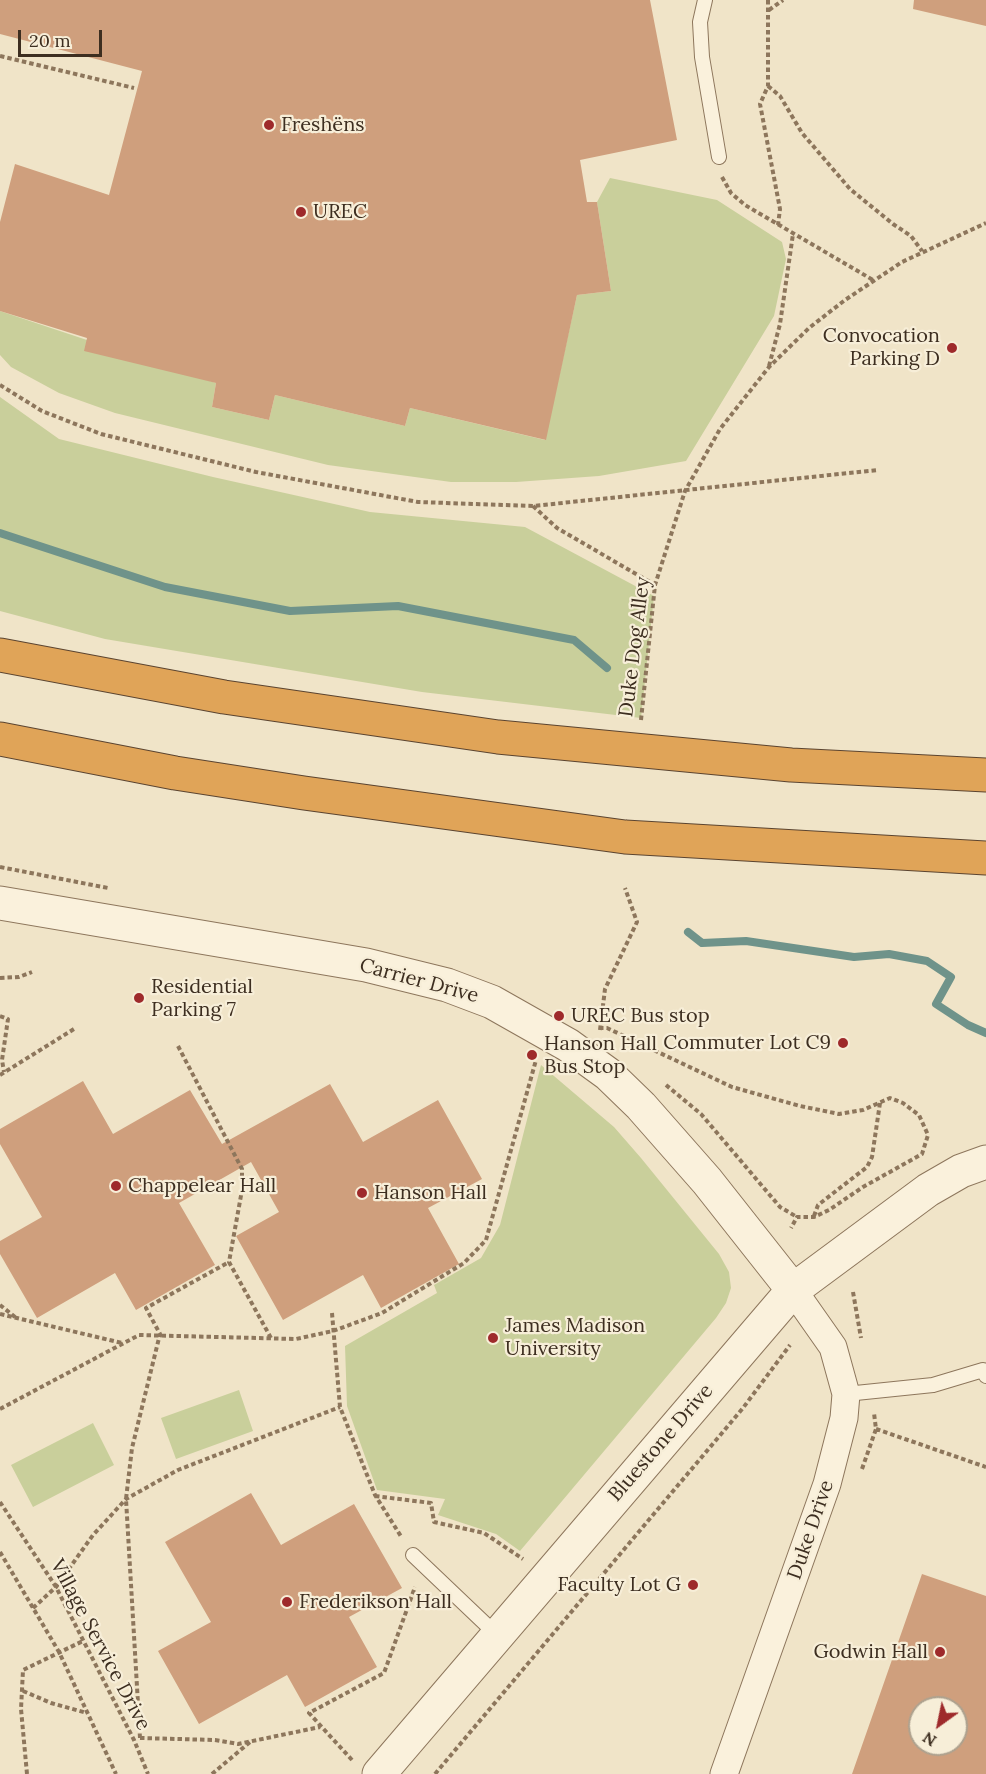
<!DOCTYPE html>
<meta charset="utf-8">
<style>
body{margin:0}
#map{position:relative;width:986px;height:1774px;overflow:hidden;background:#f0e4c8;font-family:Lora,serif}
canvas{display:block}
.north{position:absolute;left:908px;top:1696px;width:60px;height:60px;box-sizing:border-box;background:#f7eed8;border:2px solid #ada18e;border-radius:50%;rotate:213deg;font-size:16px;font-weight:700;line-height:24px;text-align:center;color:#3d2e20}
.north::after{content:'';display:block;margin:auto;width:21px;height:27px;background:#9e2a2b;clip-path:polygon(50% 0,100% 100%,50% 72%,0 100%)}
.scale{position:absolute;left:18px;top:30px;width:84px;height:27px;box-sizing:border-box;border:3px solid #3d2e20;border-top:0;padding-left:8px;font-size:18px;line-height:21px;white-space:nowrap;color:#3d2e20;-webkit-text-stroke:4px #f7eed8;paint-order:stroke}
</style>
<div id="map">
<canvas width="986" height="1774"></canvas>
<div class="north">N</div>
<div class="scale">20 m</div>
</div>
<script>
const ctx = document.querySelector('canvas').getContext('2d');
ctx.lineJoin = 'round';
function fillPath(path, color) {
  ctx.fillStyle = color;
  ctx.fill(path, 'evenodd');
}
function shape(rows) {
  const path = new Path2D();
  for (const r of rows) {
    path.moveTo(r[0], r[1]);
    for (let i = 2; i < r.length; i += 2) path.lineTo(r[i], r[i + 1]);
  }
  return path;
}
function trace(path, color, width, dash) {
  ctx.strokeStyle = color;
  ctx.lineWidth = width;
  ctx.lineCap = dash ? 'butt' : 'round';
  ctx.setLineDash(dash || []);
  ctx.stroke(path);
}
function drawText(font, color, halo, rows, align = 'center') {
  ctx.font = font + ' Lora,serif';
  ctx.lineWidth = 4.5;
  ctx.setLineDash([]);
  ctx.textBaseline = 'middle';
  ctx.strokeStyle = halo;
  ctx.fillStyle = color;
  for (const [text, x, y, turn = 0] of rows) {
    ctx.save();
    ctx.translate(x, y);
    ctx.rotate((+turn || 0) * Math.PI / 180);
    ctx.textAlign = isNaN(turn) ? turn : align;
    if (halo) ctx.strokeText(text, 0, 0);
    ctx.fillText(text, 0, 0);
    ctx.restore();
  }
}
const green = shape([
 [610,178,717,200,782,242,786,259,774,316,686,461,599,476,516,482,451,482,328,465,115,413,59,393,11,367,0,355,0,311,216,383,212,407,269,420,275,395,405,426,410,408,545,440,577,295,611,291,597,202],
 [0,397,59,439,213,477,370,512,525,527,654,596,641,718,422,692,105,639,0,611],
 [541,1065,614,1127,641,1158,719,1254,729,1272,731,1288,726,1303,716,1318,520,1551,496,1534,438,1515,445,1499,377,1490,347,1406,345,1346,437,1293,434,1285,481,1258,500,1225],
 [239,1390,253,1431,176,1459,161,1418],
 [93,1423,114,1465,33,1507,11,1465]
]);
const stream = shape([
 [0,533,165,587,290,611,398,606,574,640,607,668],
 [688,932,702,943,746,941,854,957,889,954,927,961,951,977,936,1004,968,1025,986,1033]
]);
const building = shape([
 [0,0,650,0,677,140,580,160,587,202,597,202,611,291,577,295,546,440,410,408,405,426,275,395,269,420,212,407,216,383,84,351,87,338,0,311,0,222,15,164,109,195,142,71,0,34],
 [914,0,986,0,986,26,913,9],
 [83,1081,113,1134,190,1090,222,1144,330,1084,363,1142,438,1100,482,1179,428,1208,459,1264,381,1308,363,1275,283,1320,236,1236,279,1212,251,1162,179,1203,215,1265,136,1310,115,1273,37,1318,0,1254,0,1241,42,1217,0,1144,0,1129],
 [251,1493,281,1545,354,1504,402,1588,349,1617,377,1667,305,1707,287,1675,199,1724,158,1651,211,1622,165,1542],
 [922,1574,986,1596,986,1774,852,1774],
 [920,1708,956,1708,956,1744,920,1744]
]);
const path = shape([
 [768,0,768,86,760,104,780,209,778,225],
 [769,10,783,0],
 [0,56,134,88],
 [768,86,780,96,802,133,850,189,893,224,911,236,922,251],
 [722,177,731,193,745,205,873,280],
 [769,366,780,324,793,234],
 [0,385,42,411,101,434,256,472,418,502,533,506,878,470],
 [533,506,557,528,655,585],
 [641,720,655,585,685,491,720,429,769,367,809,328,845,300,902,262,986,223],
 [0,867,108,888],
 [0,978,19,977,32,972],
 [0,1016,8,1019,2,1060,4,1072],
 [599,1028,607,1028,732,1087,800,1106,839,1114,863,1110,890,1098,903,1103,919,1115,928,1135,922,1154,863,1187,829,1210,814,1217,797,1217,791,1228],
 [600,1030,605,989,637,922,625,888],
 [178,1046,242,1169,242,1190,229,1262,271,1338],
 [0,1075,74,1029],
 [666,1085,701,1114,780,1207,797,1217],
 [814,1216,818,1205,867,1167,872,1157,880,1103],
 [853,1292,861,1338],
 [0,1305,15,1317],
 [332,1313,340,1407,375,1495,402,1538],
 [0,1314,122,1343],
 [0,1409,139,1335,296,1339,333,1331,382,1313,464,1263,486,1240,536,1060],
 [876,1429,986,1467],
 [862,1469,876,1429,874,1413],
 [375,1496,431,1503,434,1522,484,1533,523,1559],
 [0,1502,56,1587,134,1740,148,1774],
 [0,1552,59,1652,116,1774],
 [33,1608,56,1587,93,1535,126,1499,178,1470,340,1407],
 [23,1691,51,1703,87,1713],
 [140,1738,126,1499,132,1448,160,1334,146,1308,229,1262],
 [140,1738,215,1740,238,1744,320,1727],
 [352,1760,309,1713,384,1673,415,1587],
 [27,1774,21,1709,23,1670,83,1641],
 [212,1774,250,1742],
 [435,1774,743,1408,790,1345]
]);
const service = shape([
 [705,0,700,22,702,57,719,157],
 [846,1394,933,1385,983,1370,986,1376],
 [413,1555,497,1635]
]);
const minor = shape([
 [724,1774,827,1484,844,1418,846,1394,833,1347,793,1290]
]);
const tertiary = shape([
 [0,903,366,965,447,985,492,1002,568,1045,608,1074,641,1106,707,1181,793,1290],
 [379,1774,793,1290,928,1190,961,1171,986,1162]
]);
const motorway = shape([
 [0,655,224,697,498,737,791,765,986,775],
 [0,739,175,773,304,793,625,837,986,858]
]);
const markers = [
 [269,125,6,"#9e2a2b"],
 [301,212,6,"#9e2a2b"],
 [952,348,6,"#9e2a2b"],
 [139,998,6,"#9e2a2b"],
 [559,1016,6,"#9e2a2b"],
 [843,1043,6,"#9e2a2b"],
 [532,1055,6,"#9e2a2b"],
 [116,1186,6,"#9e2a2b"],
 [362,1193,6,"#9e2a2b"],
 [493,1338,6,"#9e2a2b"],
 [693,1585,6,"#9e2a2b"],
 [287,1602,6,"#9e2a2b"],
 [940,1652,6,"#9e2a2b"]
];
const poiNames = [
 ["Freshëns",281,125],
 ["UREC",313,212],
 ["Convocation",940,336,"right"],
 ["Parking D",940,359,"right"],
 ["Residential",151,987],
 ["Parking 7",151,1010],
 ["UREC Bus stop",571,1016],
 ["Commuter Lot C9",831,1043,"right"],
 ["Hanson Hall",544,1044],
 ["Bus Stop",544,1067],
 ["Chappelear Hall",128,1186],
 ["Hanson Hall",374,1193],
 ["James Madison",505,1326],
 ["University",505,1349],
 ["Faculty Lot G",681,1585,"right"],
 ["Frederikson Hall",299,1602],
 ["Godwin Hall",928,1652,"right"]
];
const streetNames = [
 ["Duke Dog Alley",635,647,-83],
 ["Carrier Drive",419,981,15],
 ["Bluestone Drive",661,1443,-49],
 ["Duke Drive",811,1530,-71],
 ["Village Service Drive",100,1645,62]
];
fillPath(green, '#c9cf9b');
trace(stream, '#6f938a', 8);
fillPath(building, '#cf9f7d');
trace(service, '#8d765c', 16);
trace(minor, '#8d765c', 29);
trace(tertiary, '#8d765c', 35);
trace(motorway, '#5b4430', 35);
trace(path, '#8d765c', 4, [4.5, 3]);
trace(service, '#faf1dc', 14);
trace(minor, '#faf1dc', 27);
trace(tertiary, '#faf1dc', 33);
trace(motorway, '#e0a458', 33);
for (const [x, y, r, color] of markers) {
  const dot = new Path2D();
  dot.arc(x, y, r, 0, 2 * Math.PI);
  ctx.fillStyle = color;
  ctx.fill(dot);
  trace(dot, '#f7eed8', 2);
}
drawText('20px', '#3d2e20', '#f7eed8', poiNames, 'left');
drawText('20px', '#3d2e20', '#f7eed8', streetNames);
</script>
